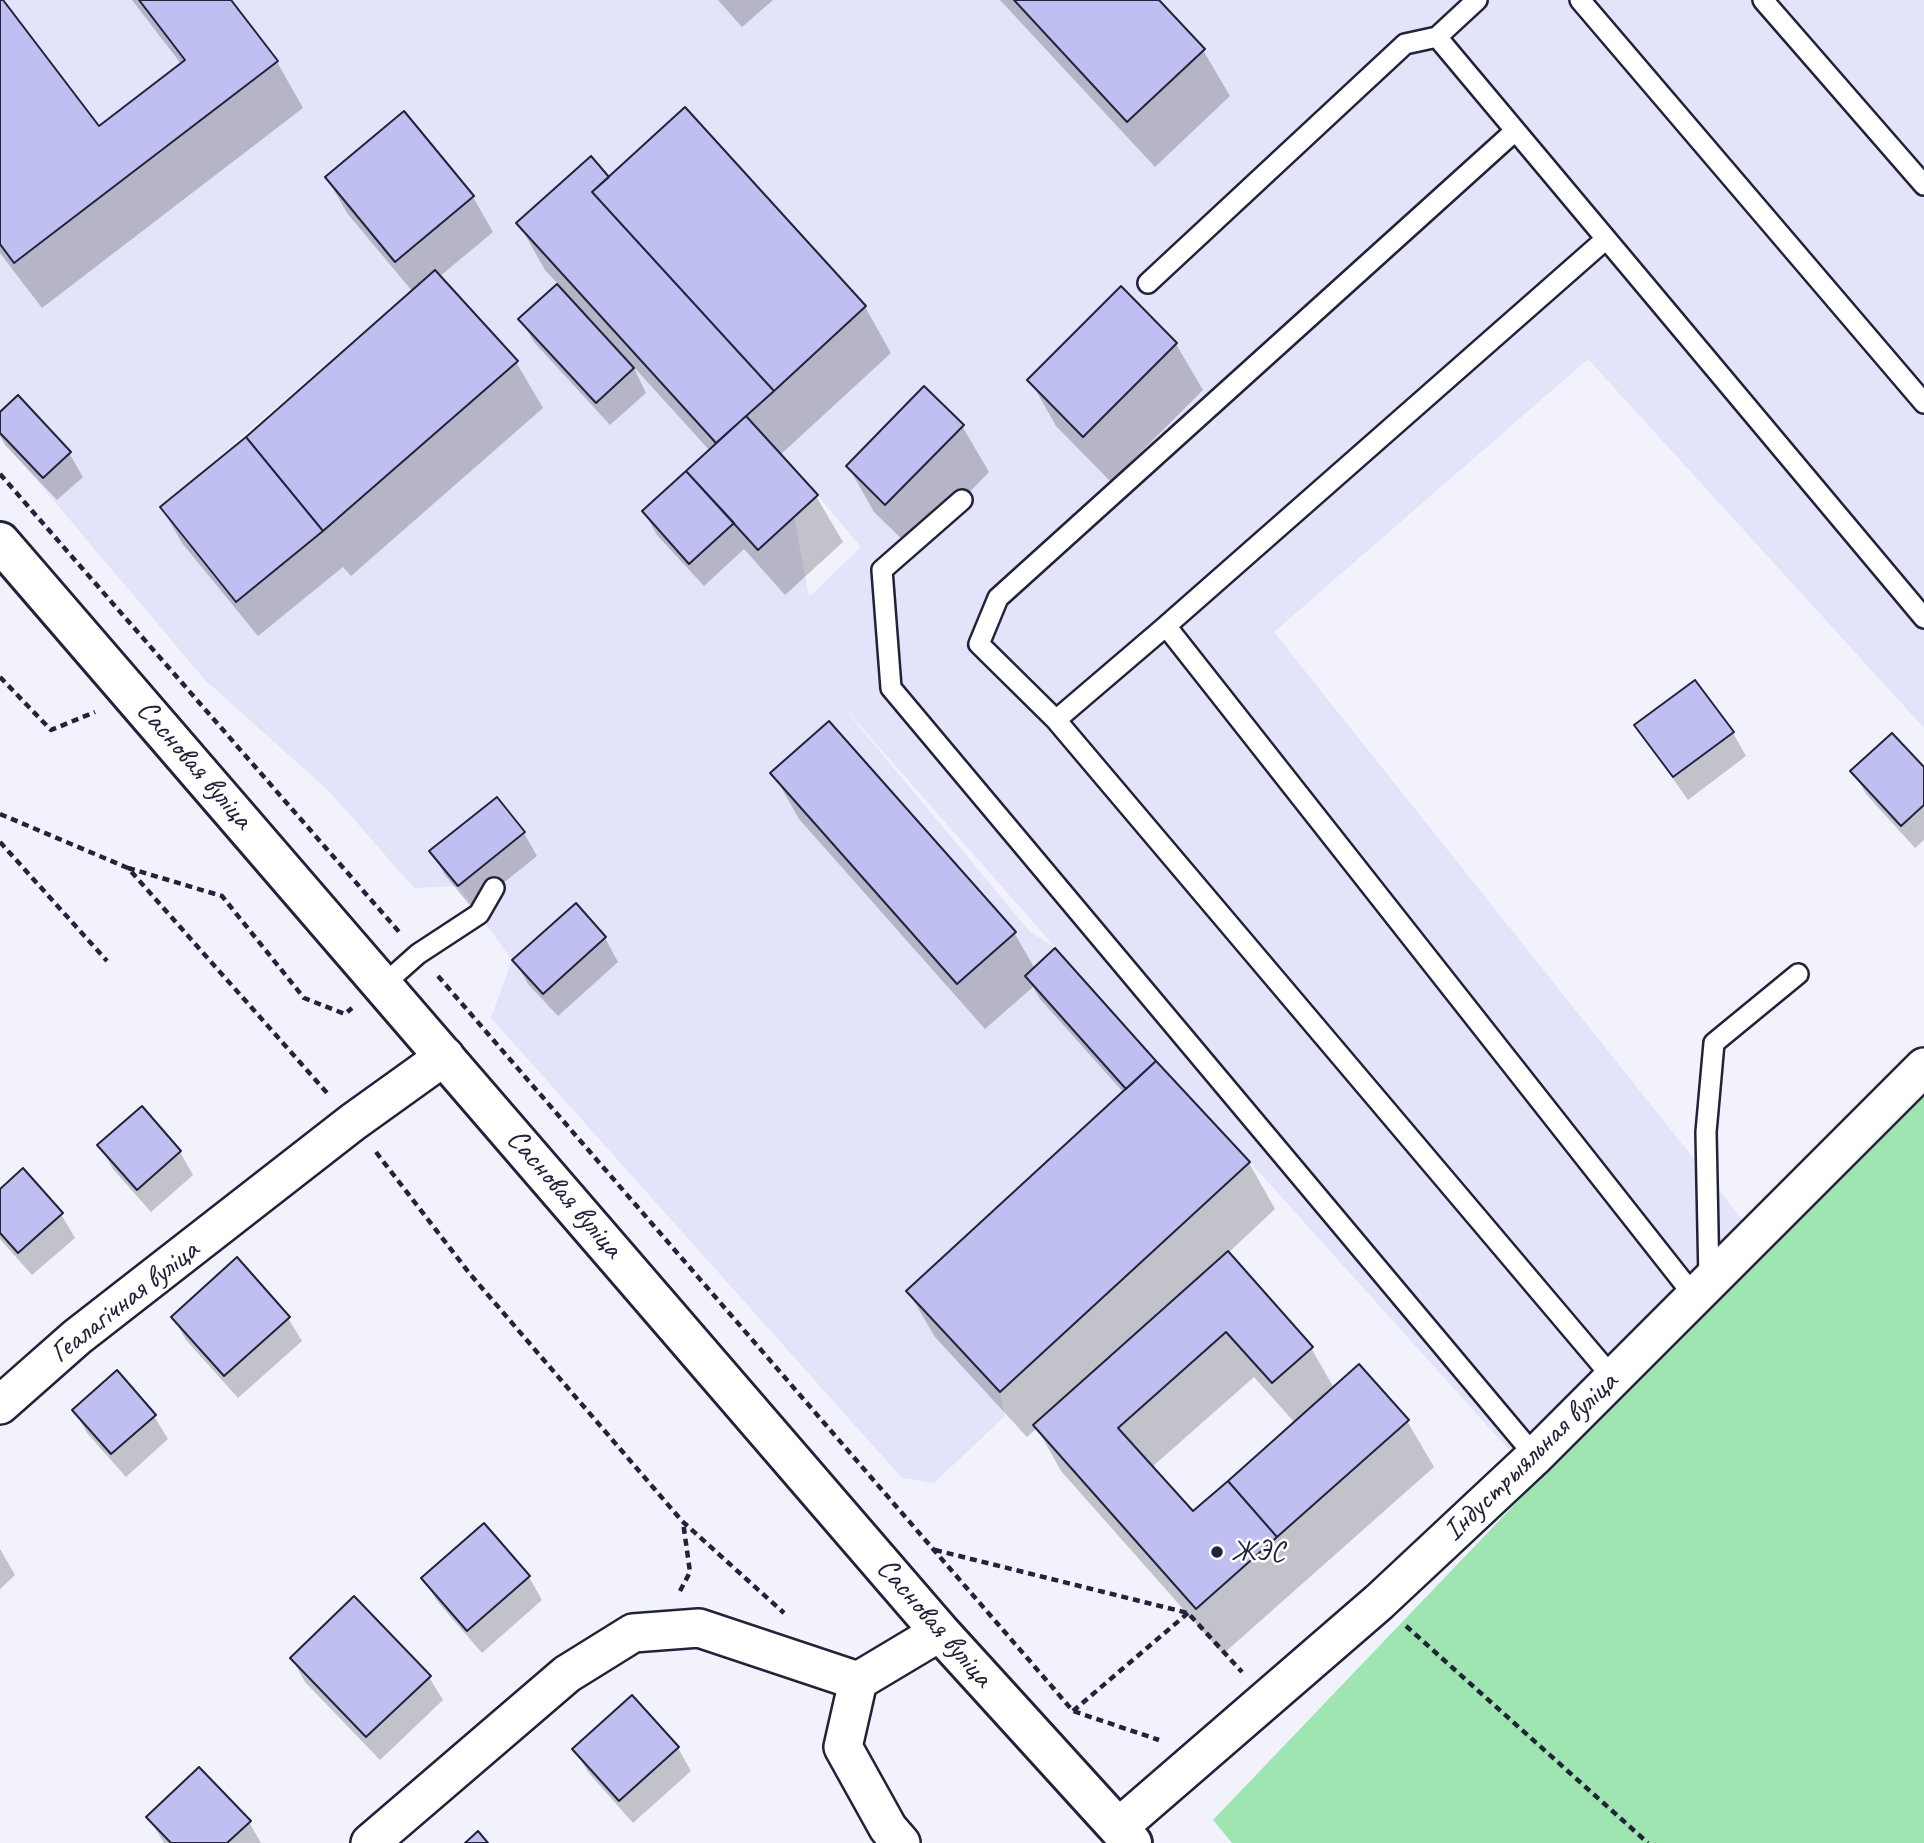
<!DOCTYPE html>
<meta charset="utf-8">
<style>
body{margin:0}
canvas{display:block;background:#f2f2fc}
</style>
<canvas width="1924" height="1843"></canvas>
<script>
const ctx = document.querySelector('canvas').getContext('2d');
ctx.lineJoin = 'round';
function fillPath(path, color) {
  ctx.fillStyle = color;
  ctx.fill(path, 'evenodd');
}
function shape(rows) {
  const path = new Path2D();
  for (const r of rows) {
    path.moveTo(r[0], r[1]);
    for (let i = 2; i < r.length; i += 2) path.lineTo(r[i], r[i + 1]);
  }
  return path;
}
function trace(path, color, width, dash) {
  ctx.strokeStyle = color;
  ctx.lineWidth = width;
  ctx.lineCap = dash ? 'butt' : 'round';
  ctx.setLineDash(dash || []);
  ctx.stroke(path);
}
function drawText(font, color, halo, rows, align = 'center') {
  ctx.font = font + ' Caveat,sans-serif';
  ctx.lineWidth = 5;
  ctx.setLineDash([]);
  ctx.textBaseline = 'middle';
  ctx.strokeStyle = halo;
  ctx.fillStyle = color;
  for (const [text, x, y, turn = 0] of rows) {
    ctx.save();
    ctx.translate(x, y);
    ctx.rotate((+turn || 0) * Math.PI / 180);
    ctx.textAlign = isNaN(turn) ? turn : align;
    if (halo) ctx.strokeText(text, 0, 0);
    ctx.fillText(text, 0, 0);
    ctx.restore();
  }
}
const built = shape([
 [0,0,1924,0,1924,728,1588,359,1274,632,1757,1238,1537,1481,1250,1162,1177,1086,1244,1168,1000,1392,1005,1416,934,1483,902,1478,491,1018,512,960,458,886,414,888,330,792,205,680,0,437],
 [370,326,246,437,188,483],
 [818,496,861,547,809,597,794,517],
 [848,713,849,713,1056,948,1030,932]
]);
const green = shape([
 [1924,1076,1924,1843,1232,1843,1213,1820,1537,1481,1757,1238]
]);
const shadow = shape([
 [0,0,99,128,182,65,132,0,229,0,277,62,303,108,42,308,0,253],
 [718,0,773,0,742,27],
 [1000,0,1157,0,1203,50,1230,96,1155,167],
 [685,110,865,307,891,353,779,456,816,496,843,542,785,595,744,549,704,586,657,535,644,512,710,451,633,366,646,393,610,425,534,342,521,319,559,285,545,270,519,224,609,180],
 [404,113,473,197,493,232,439,277,516,362,543,408,351,576,343,567,258,636,182,543,162,508,247,438,413,292,347,213,327,178],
 [1176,344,1203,390,1111,482,1056,426,1030,380],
 [0,415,69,453,83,477,57,500,5,445,0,436],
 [962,426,989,472,913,550,874,512,848,466],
 [829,723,1015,934,1035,969,1155,1062,1249,1163,1275,1209,1228,1253,1311,1348,1334,1388,1407,1421,1434,1467,1223,1654,1061,1471,1037,1428,1027,1437,935,1337,908,1291,1124,1093,1040,999,1033,987,985,1029,799,819,773,773],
 [1254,1377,1295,1423,1193,1514,1152,1467],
 [1636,726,1733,733,1746,756,1688,800],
 [1924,770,1924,840,1915,848,1866,794,1853,771],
 [497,800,524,833,537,856,472,908,445,875,431,851],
 [576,906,605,938,618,962,558,1016,528,984,515,961],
 [100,1146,180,1152,193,1175,151,1212,113,1169],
 [0,1191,61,1214,75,1238,32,1275,0,1239],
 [173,1317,288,1318,302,1341,238,1398,186,1340],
 [74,1410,154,1416,168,1439,126,1477,87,1433],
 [0,1549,15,1575,0,1589],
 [529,1577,542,1600,482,1653,437,1601,423,1578],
 [292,1659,429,1677,443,1700,380,1760,305,1682],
 [632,1697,678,1748,691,1771,633,1823,588,1772,574,1749],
 [148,1817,249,1822,261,1843,164,1843]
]);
const building = shape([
 [0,0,3,0,99,126,185,60,139,0,231,0,278,61,14,263,0,244,0,0],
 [1014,0,1159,0,1205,49,1127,122,1014,0],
 [685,107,866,306,774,391,592,192,685,107],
 [404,111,474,196,395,262,325,177,404,111],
 [591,156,609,177,592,192,774,391,716,443,516,223,591,156],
 [435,270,518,361,323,531,246,437,435,270],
 [557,284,634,368,596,403,518,319,557,284],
 [1121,286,1177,343,1083,437,1027,380,1121,286],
 [924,386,964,425,885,505,846,466,924,386],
 [18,395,71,452,43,478,0,433,0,412,18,395],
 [746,416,818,495,758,550,686,471,746,416],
 [246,437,323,531,236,602,160,507,246,437],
 [686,471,734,523,689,564,642,511,686,471],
 [1695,680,1734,732,1673,777,1634,725,1695,680],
 [829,721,1016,932,957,984,770,773,829,721],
 [1892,733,1924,767,1924,805,1901,826,1850,771,1892,733],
 [497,797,525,832,458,886,429,851,497,797],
 [576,903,606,937,543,994,512,960,576,903],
 [1055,948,1156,1061,1126,1089,1025,976,1055,948],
 [1156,1061,1250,1162,1000,1392,906,1291,1156,1061],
 [142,1106,181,1151,137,1190,97,1145,142,1106],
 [23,1168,63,1213,18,1253,0,1233,0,1189,23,1168],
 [1228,1251,1313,1347,1272,1383,1226,1332,1118,1428,1193,1511,1228,1481,1277,1537,1196,1609,1033,1425,1228,1251],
 [237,1257,290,1317,224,1376,171,1317,237,1257],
 [1359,1364,1409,1420,1277,1537,1228,1481,1359,1364],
 [117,1370,156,1415,111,1454,72,1410,117,1370],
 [484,1523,530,1576,467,1631,421,1578,484,1523],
 [354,1596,431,1676,366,1737,290,1658,354,1596],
 [632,1695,679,1747,619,1801,572,1749,632,1695],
 [199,1767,251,1821,227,1843,171,1843,146,1817,199,1767],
 [478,1831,488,1843,465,1843,478,1831]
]);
const path = shape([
 [0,474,400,933],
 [0,677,51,730,95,712],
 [0,814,128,868,328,1094],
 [0,842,107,961],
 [128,868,222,896,304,998,345,1014,352,1008],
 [438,976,1073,1711,1159,1740],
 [376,1152,470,1274,682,1521,784,1613],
 [935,1550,1188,1613,1242,1672],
 [680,1591,690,1572,683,1522],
 [1406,1626,1648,1843],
 [1073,1711,1188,1613]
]);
const service = shape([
 [1580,0,1924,403],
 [1763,0,1924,185],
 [1437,37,1924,618],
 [1515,131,998,598,979,644,1056,720,1613,1378],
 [1606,239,1166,626,1695,1297],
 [1148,283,1405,44,1437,37,1477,0],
 [962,500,882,570,891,688,1535,1456],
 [1056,720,1166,626],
 [382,986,418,954,479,914,494,888],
 [1709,1281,1706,1132,1714,1043,1798,974]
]);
const minor = shape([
 [0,1405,77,1337,353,1122,445,1056],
 [858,1681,940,1632],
 [1119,1827,1379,1602,1535,1456,1924,1067],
 [370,1843,567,1674,633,1633,699,1628,858,1681,843,1747,888,1828,901,1843]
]);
const tertiary = shape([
 [0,542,940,1632,1132,1843]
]);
const markers = [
 [1217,1552,7,"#22223b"]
];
const streetNames = [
 ["Сасновая вуліца",194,765,49],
 ["Сасновая вуліца",564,1194,49],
 ["Геалагічная вуліца",125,1302,-38],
 ["Індустрыяльная вуліца",1531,1457,-44],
 ["Сасновая вуліца",934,1623,49]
];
const poiNames = [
 ["ЖЭС",1231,1552]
];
fillPath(built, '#e3e3f9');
fillPath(green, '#9ee5b2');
fillPath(shadow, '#0003');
fillPath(building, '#c0bff1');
trace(building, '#22223b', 2);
trace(service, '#22223b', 24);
trace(minor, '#22223b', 42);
trace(tertiary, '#22223b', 44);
trace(path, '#22223b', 4.5, [7, 5]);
trace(service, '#fff', 19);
trace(minor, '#fff', 37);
trace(tertiary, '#fff', 38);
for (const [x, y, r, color] of markers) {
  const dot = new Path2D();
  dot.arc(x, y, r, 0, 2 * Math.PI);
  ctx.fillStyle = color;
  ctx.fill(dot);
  trace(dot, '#fff', 2.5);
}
drawText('30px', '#22223b', '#fff', streetNames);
drawText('30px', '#22223b', '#fff', poiNames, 'left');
</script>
